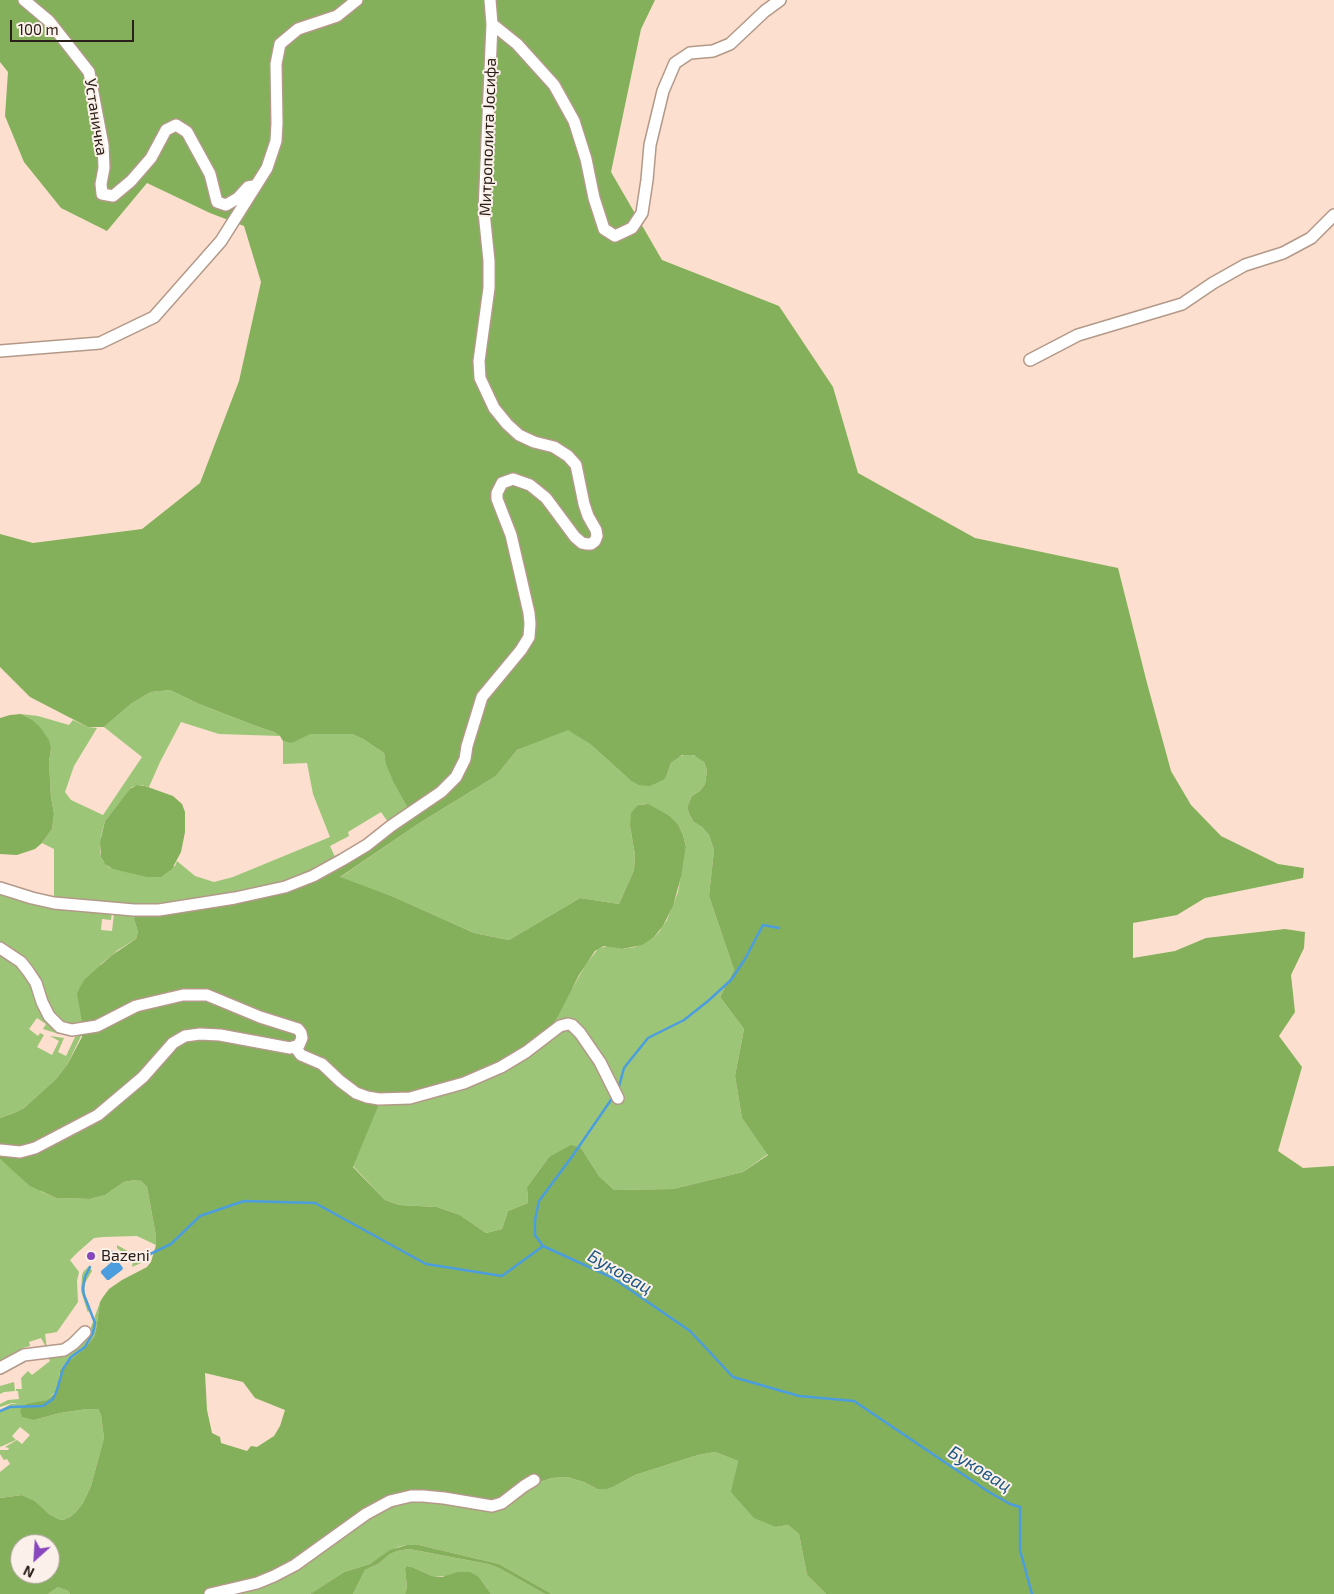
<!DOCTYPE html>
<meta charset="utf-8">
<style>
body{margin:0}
#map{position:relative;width:1334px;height:1594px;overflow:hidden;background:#fcdfce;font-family:"Exo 2",sans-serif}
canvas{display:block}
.north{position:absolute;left:10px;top:1534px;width:50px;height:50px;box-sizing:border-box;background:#fcf1ea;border:1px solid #a89d96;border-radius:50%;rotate:206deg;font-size:14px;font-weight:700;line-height:20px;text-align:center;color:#2a2019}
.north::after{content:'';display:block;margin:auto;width:18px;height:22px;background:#8847bc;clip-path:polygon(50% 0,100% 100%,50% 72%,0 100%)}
.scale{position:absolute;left:10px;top:20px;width:124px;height:22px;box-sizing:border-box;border:2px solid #2a2019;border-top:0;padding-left:6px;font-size:15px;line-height:18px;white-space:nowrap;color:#2a2019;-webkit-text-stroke:4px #fcf1ea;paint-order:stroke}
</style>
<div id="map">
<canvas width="1334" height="1594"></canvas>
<div class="north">N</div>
<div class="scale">100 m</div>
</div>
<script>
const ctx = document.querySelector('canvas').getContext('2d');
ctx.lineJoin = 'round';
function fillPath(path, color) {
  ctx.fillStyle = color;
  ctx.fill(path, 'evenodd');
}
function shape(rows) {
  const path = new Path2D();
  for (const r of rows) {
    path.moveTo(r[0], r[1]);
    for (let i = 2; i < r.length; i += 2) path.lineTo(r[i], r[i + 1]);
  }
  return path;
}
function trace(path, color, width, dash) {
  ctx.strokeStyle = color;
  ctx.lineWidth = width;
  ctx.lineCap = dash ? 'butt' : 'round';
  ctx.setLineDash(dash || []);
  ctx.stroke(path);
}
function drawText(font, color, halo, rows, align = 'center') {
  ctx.font = font + ' "Exo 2",sans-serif';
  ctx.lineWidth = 4;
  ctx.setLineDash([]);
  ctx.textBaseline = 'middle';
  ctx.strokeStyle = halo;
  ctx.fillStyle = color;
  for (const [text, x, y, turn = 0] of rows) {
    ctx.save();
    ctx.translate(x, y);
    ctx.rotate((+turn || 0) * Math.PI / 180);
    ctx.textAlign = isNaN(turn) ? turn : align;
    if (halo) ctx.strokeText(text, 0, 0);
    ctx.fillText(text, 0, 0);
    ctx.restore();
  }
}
const green = shape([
 [170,690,199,704,256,726,274,732,280,736,219,734,181,722,160,762,149,787,141,785,132,787,105,821,101,836,100,853,103,861,109,867,118,870,175,866,177,861,195,876,214,882,233,877,330,837,313,794,307,763,283,764,283,741,289,743,309,734,352,734,363,739,384,753,385,758,408,807,388,822,381,812,348,832,349,836,330,846,336,859,282,883,246,891,162,905,136,905,54,898,54,849,42,843,52,829,54,814,51,797,49,762,51,749,31,719,21,714,38,716,69,725,73,720,88,727,97,728,74,766,65,792,71,800,103,815,142,757,104,727,132,703,151,692],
 [568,729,590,744,630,780,666,777,671,763,679,757,686,754,698,756,704,762,707,770,705,784,700,791,692,796,688,805,688,810,689,814,694,822,702,827,709,835,714,850,709,896,734,970,720,997,744,1029,735,1076,742,1118,768,1154,743,1172,673,1189,614,1190,599,1176,581,1148,549,1157,527,1187,528,1203,508,1211,502,1229,486,1233,460,1215,437,1207,399,1205,385,1200,353,1166,382,1096,573,987,586,964,598,949,607,946,622,949,635,947,654,937,659,932,667,920,678,892,686,847,683,835,678,824,670,816,645,804,638,805,630,826,635,855,634,870,619,904,580,898,509,940,474,933,394,897,339,878,421,822,496,776,517,750],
 [0,892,112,912,111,920,102,919,101,930,112,931,114,913,139,915,134,919,138,932,136,939,118,950,101,964,82,1021,83,1024,72,1026,62,1023,52,1014,46,1000,0,944],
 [0,952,15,963,67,1033,59,1034,43,1029,46,1024,37,1018,29,1029,38,1036,40,1033,44,1035,37,1047,52,1055,59,1041,50,1036,64,1038,58,1052,66,1056,75,1037,82,1034,67,1065,56,1079,24,1108,14,1113,0,1118],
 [0,1159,42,1192,56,1198,90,1199,105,1195,124,1182,136,1180,141,1181,147,1187,156,1236,156,1245,137,1236,103,1237,94,1238,78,1252,70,1260,79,1272,77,1281,78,1302,57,1332,45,1334,47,1349,41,1338,29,1342,30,1346,23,1348,0,1366],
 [117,1245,131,1253,137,1252,139,1254,141,1263,132,1267,133,1261,117,1248],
 [89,1266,92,1271,85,1283,84,1292,90,1307,88,1313,81,1291,82,1276,83,1272],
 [100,1302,96,1330,94,1337,84,1349,64,1365,60,1370,59,1383,56,1391,47,1400,23,1406,20,1411,34,1420,60,1413,87,1409,98,1409,101,1415,104,1438,91,1486,83,1503,76,1512,70,1517,63,1520,58,1519,49,1514,35,1501,22,1495,0,1498,0,1472,10,1464,7,1459,4,1460,0,1454,0,1450,8,1450,9,1448,5,1447,17,1440,22,1444,30,1435,20,1427,12,1436,16,1440,0,1447,0,1410,11,1404,18,1403,12,1403,0,1407,0,1404,8,1400,19,1399,18,1391,16,1391,16,1389,22,1389,21,1378,28,1371,32,1375,50,1361,45,1354,60,1353,90,1330],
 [14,1382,15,1391,4,1392,0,1394,0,1386],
 [715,1452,738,1461,732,1492,776,1527,788,1525,799,1534,807,1575,826,1594,552,1594,499,1564,419,1545,407,1545,398,1547,370,1564,344,1572,310,1594,220,1594,389,1504,533,1484,552,1478,567,1477,584,1482,597,1489,613,1487,635,1475,698,1455],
 [409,1549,488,1564,499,1568,545,1594,491,1594,479,1577,432,1576,412,1567,406,1566,405,1569,407,1587,405,1594,353,1594,365,1570,378,1564,390,1554,397,1551],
 [58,1587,68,1591,70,1594,48,1594]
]);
const forest = shape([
 [0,0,655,0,641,29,611,172,662,260,779,306,833,387,858,473,975,538,1118,568,1147,683,1171,771,1191,805,1221,836,1278,864,1304,868,1303,878,1205,898,1177,915,1133,923,1133,958,1175,951,1206,938,1285,929,1305,932,1304,948,1291,975,1295,1012,1279,1036,1302,1067,1278,1151,1303,1168,1334,1166,1334,1594,826,1594,807,1575,799,1534,788,1525,776,1527,754,1518,731,1492,738,1461,715,1452,698,1455,635,1475,613,1487,606,1489,597,1489,584,1482,567,1477,552,1478,533,1484,502,1506,419,1499,389,1504,297,1566,220,1594,70,1594,68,1591,58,1587,48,1594,0,1594,0,1498,22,1495,35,1501,49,1514,58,1519,63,1520,70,1517,76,1512,83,1503,91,1486,104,1438,101,1415,98,1409,87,1409,60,1413,34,1420,22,1417,20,1410,23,1406,27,1404,47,1400,54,1394,59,1383,60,1370,64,1365,84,1349,94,1337,96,1330,100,1302,103,1297,109,1289,122,1280,147,1267,151,1262,156,1245,156,1236,147,1187,141,1181,135,1180,124,1182,105,1195,90,1199,56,1198,30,1186,0,1159,0,1118,14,1113,24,1108,56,1079,67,1065,82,1037,82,1021,77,994,80,987,85,979,112,955,136,939,138,932,134,919,136,916,282,891,412,815,394,783,386,764,384,753,363,739,352,734,310,734,294,742,289,743,283,741,280,736,274,732,256,726,199,704,170,690,151,692,132,703,104,727,88,727,30,697,0,667,0,534,33,543,142,529,200,483,239,381,261,282,244,226,210,213,147,183,107,231,61,208,24,162,5,116,8,72,0,62],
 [568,730,590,744,630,780,639,785,650,786,663,780,666,777,671,763,682,755,694,755,704,762,707,770,705,784,700,791,692,796,688,805,688,810,689,814,694,822,702,827,709,835,714,850,709,896,734,970,720,997,744,1029,735,1076,742,1118,768,1155,743,1172,673,1189,614,1190,599,1176,581,1148,571,1145,549,1157,527,1187,528,1203,508,1211,502,1229,486,1233,460,1215,437,1207,399,1205,385,1200,353,1167,382,1097,425,1092,493,1068,543,1035,557,1018,579,975,595,951,604,946,622,949,642,945,654,937,663,926,673,906,681,877,686,847,683,835,678,824,670,816,648,804,638,805,631,813,630,826,635,855,634,870,619,904,580,898,509,940,474,933,394,897,340,877,421,822,496,776,517,750],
 [205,1373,243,1382,255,1398,285,1410,280,1426,274,1436,257,1447,251,1446,247,1451,221,1443,220,1437,212,1433,207,1410],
 [20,1544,50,1544,50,1574,20,1574],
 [21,714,31,719,40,727,49,740,51,749,49,762,51,797,54,814,52,829,42,843,35,849,17,855,0,854,0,718,10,715],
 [137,785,145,786,173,796,182,804,185,812,185,832,181,852,172,869,161,877,147,877,113,869,105,864,101,857,100,842,105,821,130,789],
 [407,1545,419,1545,499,1564,552,1594,545,1594,499,1568,488,1564,409,1549,397,1551,390,1554,378,1564,365,1570,353,1594,310,1594,344,1572,370,1564,390,1550],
 [406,1566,412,1567,432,1576,442,1577,458,1572,470,1572,479,1577,491,1594,405,1594,407,1587,405,1569]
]);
const water = shape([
 [114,1260,117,1260,123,1268,122,1270,109,1280,107,1280,101,1273,101,1271]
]);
const stream = shape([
 [618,1090,624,1068,648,1038,684,1020,708,1001,731,980,745,959,763,925,779,928],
 [613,1097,571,1158,539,1201,535,1220,535,1235,543,1246,613,1278,690,1331,733,1377,799,1396,854,1401,989,1492,1010,1504,1020,1507,1020,1550,1032,1594],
 [106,1253,112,1252,128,1261,146,1256,171,1244,200,1216,244,1201,315,1203,426,1264,502,1276,543,1246],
 [0,1411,10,1407,43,1406,53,1399,57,1390,63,1369,71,1357,85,1347,93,1333,95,1323,84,1295,83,1288,85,1277,90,1267]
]);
const minor = shape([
 [24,0,49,21,89,72,103,145,104,168,101,184,102,194,113,196,131,181,151,158,166,130,176,125,187,132,210,174,217,202,226,205,238,198,248,187,253,186],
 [492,24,517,44,554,85,574,121,586,159,594,198,604,229,615,236,632,228,642,213,647,180,650,145,663,91,675,63,690,53,713,51,730,44,765,11,780,0],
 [0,351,100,343,154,317,221,241,267,168,276,141,277,123,276,64,280,44,298,29,337,16,357,0],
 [1030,360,1078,335,1182,304,1213,283,1245,265,1283,253,1311,238,1334,215],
 [0,888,32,898,54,903,134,910,159,910,235,898,285,887,313,876,342,860,367,845,391,826,441,792,456,777,465,759,467,746,482,697,521,650,529,637,530,624,529,613,518,565,511,535,497,499,497,493,502,483,513,479,530,485,546,498,575,537,582,543,587,544,591,544,595,541,597,536,596,530,588,516,584,504,576,465,568,456,554,447,534,442,519,435,507,424,494,408,480,378,479,361,489,288,489,261,484,212,492,24,490,0],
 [0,948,21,962,28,971,36,983,42,1002,49,1016,60,1027,72,1030,97,1026,136,1006,183,995,207,995,260,1017,298,1029,301,1033,302,1038,299,1045,290,1048,220,1035,200,1034,185,1036,173,1043,143,1077,98,1115,35,1148,20,1152,0,1150],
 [295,1047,301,1055,322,1064,340,1081,356,1093,367,1097,379,1099,410,1098,464,1083,501,1067,526,1052,560,1026,568,1024,572,1025,580,1033,600,1062,618,1098],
 [0,1368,24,1355,64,1350,73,1344,85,1332],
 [210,1594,257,1583,274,1576,295,1565,366,1514,390,1501,411,1496,423,1496,444,1498,492,1506,502,1503,524,1486,534,1480]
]);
const markers = [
 [91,1256,5,"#8847bc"]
];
const streetNames = [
 ["Устаничка",96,117,81],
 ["Митрополита Јосифа",488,137,-88]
];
const poiNames = [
 ["Bazeni",101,1256]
];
const waterNames = [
 ["Буковац",620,1272,30],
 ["Буковац",980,1469,32]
];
fillPath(green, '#9cc578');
fillPath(forest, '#84b05b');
fillPath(water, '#4c9dde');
trace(stream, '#4c9dde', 2.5);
trace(minor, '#b39989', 14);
trace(minor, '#fff', 11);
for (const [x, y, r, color] of markers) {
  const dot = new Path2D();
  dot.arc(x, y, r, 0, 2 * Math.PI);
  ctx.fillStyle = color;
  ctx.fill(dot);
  trace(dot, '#fcf1ea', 2);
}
drawText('16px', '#2a2019', '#fcf1ea', streetNames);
drawText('16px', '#2a2019', '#fcf1ea', poiNames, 'left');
drawText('italic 18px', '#205985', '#fcf1ea', waterNames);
</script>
